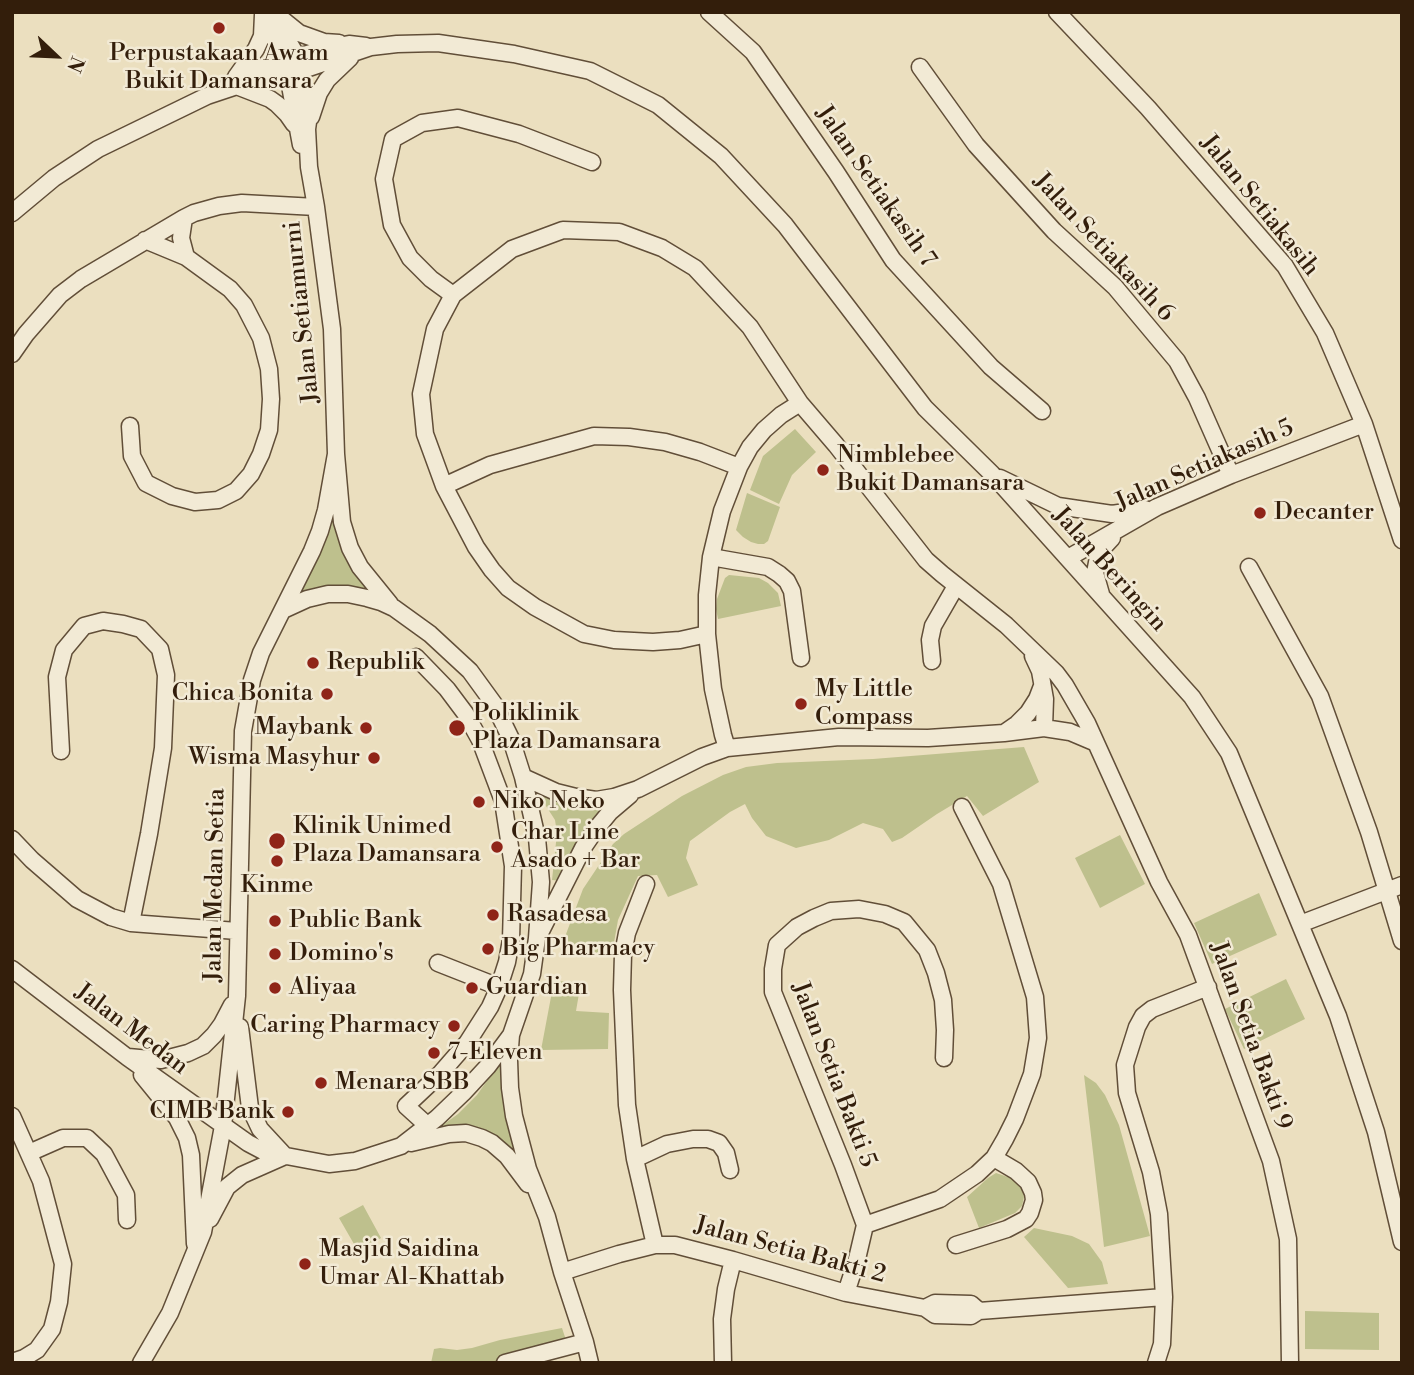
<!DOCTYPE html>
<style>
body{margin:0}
#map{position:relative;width:1414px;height:1375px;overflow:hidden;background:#ebdfbf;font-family:"Libre Bodoni",serif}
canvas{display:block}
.frame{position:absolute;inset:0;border:14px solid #331e0b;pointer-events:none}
.north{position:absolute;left:21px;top:21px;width:70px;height:70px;-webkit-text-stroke:5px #f2ead5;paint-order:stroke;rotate:113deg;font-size:19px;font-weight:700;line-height:28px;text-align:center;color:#331e0b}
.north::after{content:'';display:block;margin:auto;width:24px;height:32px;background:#331e0b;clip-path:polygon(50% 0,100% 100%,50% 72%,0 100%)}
</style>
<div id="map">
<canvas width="1414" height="1375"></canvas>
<div class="frame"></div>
<div class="north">N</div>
</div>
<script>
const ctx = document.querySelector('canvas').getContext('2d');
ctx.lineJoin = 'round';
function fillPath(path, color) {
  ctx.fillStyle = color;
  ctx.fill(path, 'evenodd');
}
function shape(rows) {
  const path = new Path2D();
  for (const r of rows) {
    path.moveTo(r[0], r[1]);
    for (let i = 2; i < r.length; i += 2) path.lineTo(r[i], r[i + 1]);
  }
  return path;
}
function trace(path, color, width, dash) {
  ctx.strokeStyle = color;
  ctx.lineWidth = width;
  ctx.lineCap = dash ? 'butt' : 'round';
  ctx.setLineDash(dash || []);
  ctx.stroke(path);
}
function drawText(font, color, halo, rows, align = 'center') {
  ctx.font = font + ' "Libre Bodoni",serif';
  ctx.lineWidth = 5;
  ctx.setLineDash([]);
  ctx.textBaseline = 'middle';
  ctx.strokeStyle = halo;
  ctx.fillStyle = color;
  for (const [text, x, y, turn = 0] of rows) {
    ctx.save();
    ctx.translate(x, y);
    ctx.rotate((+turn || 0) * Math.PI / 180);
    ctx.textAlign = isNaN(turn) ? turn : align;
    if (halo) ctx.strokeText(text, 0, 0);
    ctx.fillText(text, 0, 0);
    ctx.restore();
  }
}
const green = shape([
 [795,429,816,452,792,475,779,504,750,490,763,456],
 [747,493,780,507,768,541,764,544,758,544,751,542,743,537,736,530],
 [333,511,371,590,358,587,325,587,295,595],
 [729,575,759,578,768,583,778,593,781,606,718,619,716,609,717,599,725,578],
 [1024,747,1039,782,983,816,967,796,937,814,902,838,892,842,883,829,863,823,829,840,796,848,766,836,752,818,745,804,730,812,690,841,686,858,698,885,668,897,657,875,638,876,618,920,612,954,560,950,583,889,613,844,624,834,682,796,723,775,746,767,777,763,873,759],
 [538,786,624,796,563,881,552,880,557,833,555,820,546,806],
 [1120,835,1145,884,1100,908,1075,858],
 [1259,893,1277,935,1212,964,1194,923],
 [1286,979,1305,1019,1244,1049,1225,1009],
 [554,981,581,982,576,1011,609,1013,608,1049,541,1050],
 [505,1055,521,1162,507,1147,433,1132,458,1114,477,1095],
 [1084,1075,1096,1083,1105,1095,1119,1125,1150,1236,1104,1247],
 [996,1173,1011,1178,1023,1190,1024,1197,1022,1206,1015,1213,979,1228,967,1197,988,1178],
 [363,1205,381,1238,358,1251,339,1218],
 [1034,1228,1072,1236,1089,1244,1102,1262,1108,1284,1068,1288,1024,1237],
 [1305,1311,1379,1313,1379,1350,1305,1349],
 [562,1328,566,1340,531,1347,491,1363,431,1363,434,1349,440,1348,457,1350,472,1348,500,1340]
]);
const minor = shape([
 [271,12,298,58,309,115,307,129,309,167,316,207,332,329,336,454,342,522,350,548,360,567,390,604],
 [709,12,753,52,836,172,893,260,991,367,1042,411],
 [1057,12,1148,108,1285,266,1325,333,1364,424,1402,540],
 [278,16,299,33,324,42,339,43],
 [271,32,282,54,288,75,301,145],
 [920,67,976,145,1054,231,1115,287,1177,361,1197,398,1231,475],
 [236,77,256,49,262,36,263,15],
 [228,85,253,70,328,48,349,44,366,46],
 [239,87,270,99,277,104,287,114,294,124],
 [311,117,319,93,327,80,350,58],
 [12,213,54,178,98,149,207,96,237,86,258,84,288,75,371,47,397,44,438,43,514,54,590,71,658,105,721,156,785,225,925,408,992,474,1192,697,1229,753,1338,1016,1376,1132,1402,1242],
 [184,218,181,238,186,257],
 [453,295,431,279,410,258,392,225,384,179,393,139,422,123,458,118,519,134,592,162],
 [12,354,26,334,60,295,81,279,184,218,194,213,219,206,242,203,316,207],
 [130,426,132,456,146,483,172,496,195,502,218,500,236,491,251,474,261,454,269,430,271,399,269,369,261,338,244,305,230,289,186,257,145,240],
 [1000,478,1058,506,1112,514,1145,509],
 [444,486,490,465,594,436,629,437,665,442,700,452,739,467],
 [711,557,768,567,779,574,787,581,792,591,801,658],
 [1068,558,1157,507,1231,475,1364,424],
 [1249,567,1320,696,1369,832,1402,941],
 [1101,594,1095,573,1099,552,1112,538],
 [283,610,307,599,328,594,348,594,367,598,381,602,394,608,430,634,470,671,494,704,511,739,523,777,537,838,541,882,537,938,532,974,511,1035,509,1060,510,1088,514,1116,528,1169,547,1217,562,1272,585,1342,590,1363],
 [707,634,680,640,653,642,614,640,584,634,535,607,508,588,492,570,476,547,444,486,425,434,421,394,435,329,453,295,512,249,563,230,619,232,662,248,695,268,750,327,800,403,836,445,926,560,942,574,1006,625,1056,673,1065,685,1087,723,1159,882,1188,935,1271,1161,1288,1239,1290,1363],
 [1033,656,1040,671,1045,699,1044,728],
 [416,657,447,689,465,713,480,740,503,801,513,866,511,940,507,962,499,987,490,1007,467,1043,440,1074,406,1106,428,1126],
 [932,661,930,640,933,626,956,586],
 [1004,733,1017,724,1028,713,1037,699,1042,686],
 [727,748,723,735,713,689,707,634,707,595,711,557,722,511,739,467,750,447,764,430,781,415,800,403],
 [61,751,57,677,64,650,84,626,103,621,123,624,141,629,160,649,166,675,163,748,149,834,131,923],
 [523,777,556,792,576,797,596,800,614,797,638,789,702,757,727,748,839,737,928,738,1004,733,1044,728,1070,732,1096,743],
 [12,839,32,860,77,899,111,917,131,923,237,931],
 [646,884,627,933,623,954,622,990,627,1105,635,1159,655,1245],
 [1300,924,1402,885],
 [540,933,583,848,596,829,610,812,630,795],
 [438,963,499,987],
 [12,969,127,1057,248,1143,265,1152,329,1164,355,1161,401,1146,437,1118,463,1093,488,1066,511,1035],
 [240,1027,250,1108,260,1129,285,1156],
 [128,1057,161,1060,188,1053,203,1046,214,1035,222,1024,232,1005],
 [142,1075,177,1118,187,1138,191,1155,195,1244],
 [12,1116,41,1181,63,1264,59,1302,52,1329,37,1350,24,1358,12,1362],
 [411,1143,449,1134,466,1133,482,1138,492,1143,507,1156,528,1184],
 [29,1153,63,1138,87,1138,104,1154,126,1195,127,1220],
 [635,1159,667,1144,693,1139,708,1139,719,1143,726,1153,730,1170],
 [210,1219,227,1187,242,1175,285,1156],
 [865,1225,940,1199,977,1174,994,1158,1005,1139,1015,1119,1032,1074,1038,1038,1035,997,1001,884,962,807],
 [956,1245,1007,1229,1026,1219,1030,1213,1034,1200,1033,1193,1028,1182,1016,1171,994,1158],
 [562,1272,619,1254,655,1245,675,1245,733,1260,846,1293,925,1308,935,1315,971,1316,979,1311,1164,1297],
 [846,1293,857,1259,865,1225,843,1165,773,992,773,969,777,945,797,927,814,918,831,911,859,909,885,914,904,922,927,950,936,973,943,1000,945,1030,944,1058],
 [925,1308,935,1303,971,1304,979,1311],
 [141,1363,170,1313,203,1232,223,1126,237,996,243,731,252,680,261,653,312,551,320,531,326,510,336,454],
 [505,1363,585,1342],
 [723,1363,722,1319,726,1289,733,1260],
 [1156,1363,1162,1344,1164,1297,1159,1214,1151,1172,1127,1093,1125,1065,1137,1027,1143,1016,1152,1009,1208,987]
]);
const markers = [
 [219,28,7,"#8f2418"],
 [823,470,7,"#8f2418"],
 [1260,513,7,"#8f2418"],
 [313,663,7,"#8f2418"],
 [327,694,7,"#8f2418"],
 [801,704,7,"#8f2418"],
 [366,728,7,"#8f2418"],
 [457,728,9,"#8f2418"],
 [374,758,7,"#8f2418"],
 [479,802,7,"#8f2418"],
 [277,841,9,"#8f2418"],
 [497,847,7,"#8f2418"],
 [277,861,7,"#8f2418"],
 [493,915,7,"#8f2418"],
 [275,921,7,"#8f2418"],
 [488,949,7,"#8f2418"],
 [275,954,7,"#8f2418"],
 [275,988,7,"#8f2418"],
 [472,988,7,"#8f2418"],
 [454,1026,7,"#8f2418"],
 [434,1053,7,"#8f2418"],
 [321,1083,7,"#8f2418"],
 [288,1112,7,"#8f2418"],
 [305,1264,7,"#8f2418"]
];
const poiNames = [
 ["Perpustakaan Awam",219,54,"center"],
 ["Bukit Damansara",219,82,"center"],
 ["Nimblebee",837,456],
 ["Bukit Damansara",837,484],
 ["Decanter",1274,513],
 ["Republik",327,663],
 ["My Little",815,690],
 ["Compass",815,718],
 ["Chica Bonita",313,694,"right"],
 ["Poliklinik",473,714],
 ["Plaza Damansara",473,742],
 ["Maybank",352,728,"right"],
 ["Wisma Masyhur",360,758,"right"],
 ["Niko Neko",493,802],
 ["Klinik Unimed",293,827],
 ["Plaza Damansara",293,855],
 ["Char Line",511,833],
 ["Asado + Bar",511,861],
 ["Kinme",277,886,"center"],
 ["Rasadesa",507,915],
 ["Public Bank",289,921],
 ["Big Pharmacy",502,949],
 ["Domino's",289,954],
 ["Aliyaa",289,988],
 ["Guardian",486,988],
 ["Caring Pharmacy",440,1026,"right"],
 ["7-Eleven",448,1053],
 ["Menara SBB",335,1083],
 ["CIMB Bank",274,1112,"right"],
 ["Masjid Saidina",319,1250],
 ["Umar Al-Khattab",319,1278]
];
const streetNames = [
 ["Jalan Setiakasih 7",875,187,55],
 ["Jalan Setiakasih",1259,206,51],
 ["Jalan Setiakasih 6",1103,248,47],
 ["Jalan Setiamurni",303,312,-96],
 ["Jalan Setiakasih 5",1205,466,-24],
 ["Jalan Beringin",1109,570,48],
 ["Jalan Medan Setia",216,885,-89],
 ["Jalan Medan",131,1030,37],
 ["Jalan Setia Bakti 9",1250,1036,70],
 ["Jalan Setia Bakti 5",833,1075,69],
 ["Jalan Setia Bakti 2",790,1251,15]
];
fillPath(green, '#bec08d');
trace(minor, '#614e38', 19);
trace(minor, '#f2ead5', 16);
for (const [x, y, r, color] of markers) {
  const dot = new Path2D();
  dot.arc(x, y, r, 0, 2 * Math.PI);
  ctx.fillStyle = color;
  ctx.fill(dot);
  trace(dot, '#f2ead5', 2.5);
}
drawText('24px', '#331e0b', '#f2ead5', poiNames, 'left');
drawText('24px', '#331e0b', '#f2ead5', streetNames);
</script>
